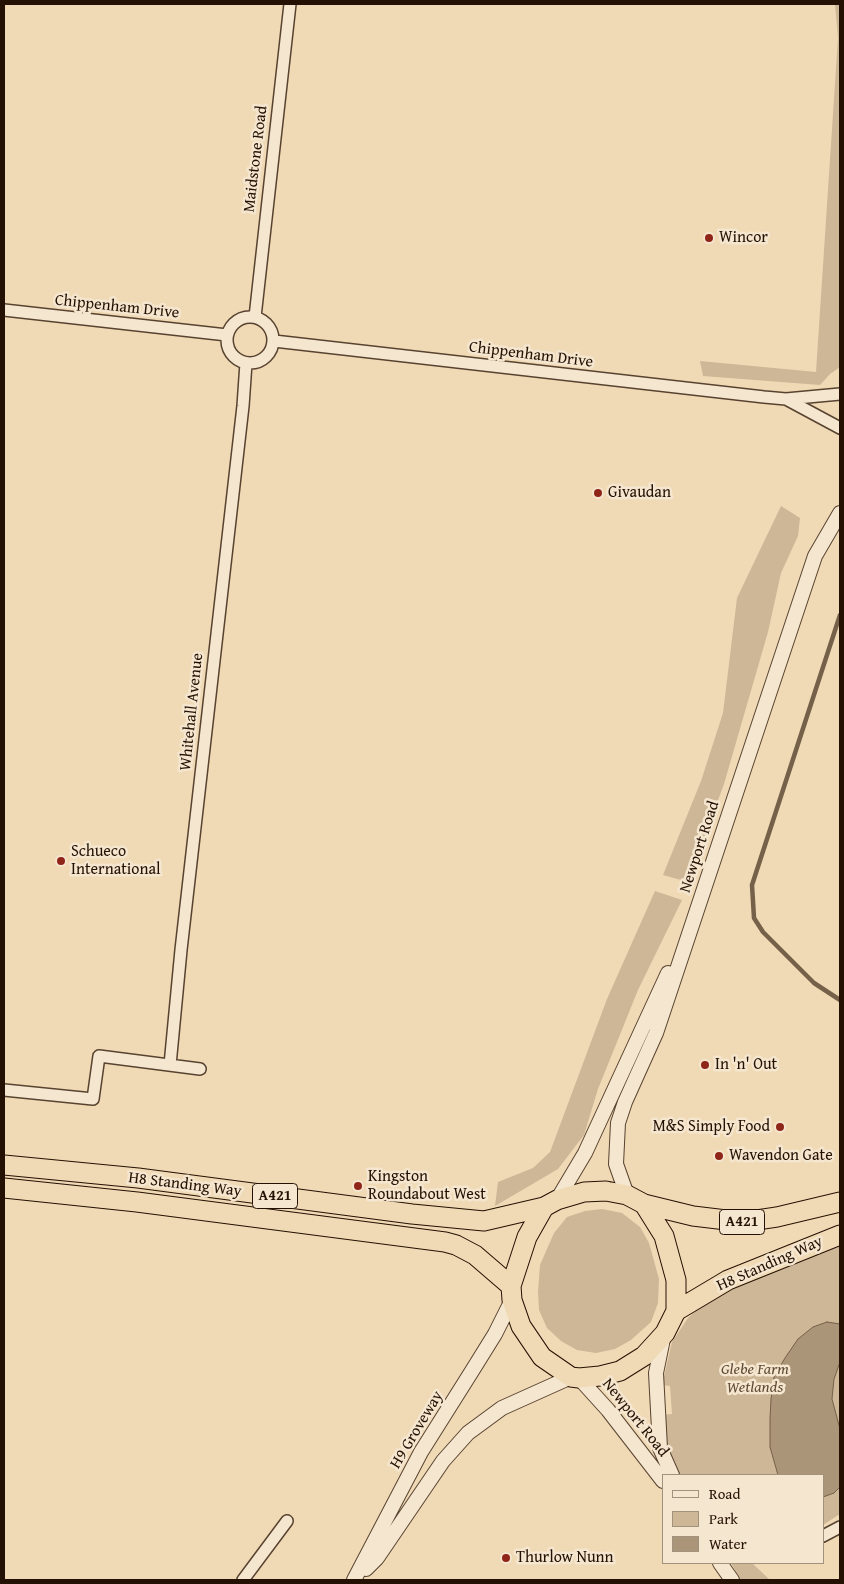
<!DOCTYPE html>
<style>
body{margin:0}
#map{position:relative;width:844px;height:1584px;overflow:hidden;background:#f0d9b5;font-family:"Gentium Book Plus",serif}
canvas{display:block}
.frame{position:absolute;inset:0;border:5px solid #251103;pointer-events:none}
.legend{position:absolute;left:662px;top:1474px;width:162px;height:90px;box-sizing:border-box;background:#f5e6cf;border:1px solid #a2917d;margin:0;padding:6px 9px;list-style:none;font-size:15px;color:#251103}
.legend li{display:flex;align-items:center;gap:10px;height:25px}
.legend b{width:25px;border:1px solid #a2917d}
</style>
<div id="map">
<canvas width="844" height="1584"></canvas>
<div class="frame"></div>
<ul class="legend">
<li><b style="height:6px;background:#f5e6cf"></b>Road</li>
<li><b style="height:14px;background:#cdb797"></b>Park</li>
<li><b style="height:14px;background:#ab9578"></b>Water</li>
</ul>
</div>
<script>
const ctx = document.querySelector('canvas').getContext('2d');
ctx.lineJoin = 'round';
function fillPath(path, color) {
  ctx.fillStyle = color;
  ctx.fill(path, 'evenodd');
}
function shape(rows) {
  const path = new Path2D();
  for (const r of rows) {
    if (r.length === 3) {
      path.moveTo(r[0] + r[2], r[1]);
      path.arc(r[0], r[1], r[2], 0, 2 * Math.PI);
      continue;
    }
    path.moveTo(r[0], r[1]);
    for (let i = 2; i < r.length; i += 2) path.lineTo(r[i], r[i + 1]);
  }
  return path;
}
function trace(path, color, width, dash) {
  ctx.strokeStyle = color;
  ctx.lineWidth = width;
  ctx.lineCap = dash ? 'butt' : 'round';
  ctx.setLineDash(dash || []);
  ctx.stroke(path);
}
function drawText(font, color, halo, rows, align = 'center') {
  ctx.font = font + ' "Gentium Book Plus",serif';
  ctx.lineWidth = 5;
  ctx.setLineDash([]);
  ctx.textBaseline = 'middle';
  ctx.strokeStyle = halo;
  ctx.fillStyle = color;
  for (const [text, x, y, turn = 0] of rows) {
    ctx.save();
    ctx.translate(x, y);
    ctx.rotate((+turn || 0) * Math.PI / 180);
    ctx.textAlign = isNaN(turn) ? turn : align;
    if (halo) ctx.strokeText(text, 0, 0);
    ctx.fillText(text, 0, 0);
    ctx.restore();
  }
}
const green = shape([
 [835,4,840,4,840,367,830,374,820,385,703,376,700,361,816,372,838,38],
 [781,506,800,518,798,536,781,573,768,632,724,784,688,882,663,875,701,781,723,713,737,598],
 [655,891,682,900,638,990,598,1089,584,1135,558,1169,495,1206,498,1182,533,1168,550,1152,607,999],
 [602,1209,622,1213,640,1227,649,1243,659,1279,658,1303,651,1322,631,1340,615,1349,596,1353,577,1350,561,1341,547,1328,539,1310,538,1292,540,1265,554,1233,567,1217,585,1211],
 [840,1243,840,1514,823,1525,823,1475,679,1475,664,1445,661,1415,672,1414,670,1386,662,1385,672,1342,688,1318,709,1298],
 [731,1563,752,1563,770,1580,741,1580]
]);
const water = shape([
 [827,1322,840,1324,840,1362,834,1379,832,1399,840,1429,840,1487,834,1493,823,1497,823,1475,778,1475,770,1447,770,1419,771,1399,774,1377,785,1358,798,1339,813,1327,827,1322]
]);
const stream = shape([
 [840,615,752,885,754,918,763,932,814,983,840,1000]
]);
const minor = shape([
 [4,310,227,335],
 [250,340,23],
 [255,317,290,4],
 [274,341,764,397,786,399,840,394],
 [786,399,840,428],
 [170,1065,181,950,243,406,246,363],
 [4,1090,93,1099,99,1056,200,1069],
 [823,1536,840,1527],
 [243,1580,287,1521]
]);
const tertiary = shape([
 [627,1195,616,1164,618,1123,625,1102,656,1033,815,556,840,513],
 [557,1200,585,1153,668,973],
 [664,1334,656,1373,660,1448,672,1475],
 [579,1378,608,1410,663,1481],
 [720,1563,732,1580],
 [366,1569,377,1558,443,1461,468,1433,502,1408,571,1377],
 [354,1580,421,1452,472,1371,495,1334,512,1300]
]);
const trunk = shape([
 [4,1165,138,1178,412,1214,484,1221,544,1207],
 [4,1188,137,1202,445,1242,456,1245,475,1255,511,1286],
 [606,1191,627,1195,644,1204,664,1236,676,1280,676,1311,665,1333,644,1356,620,1371,600,1376,579,1378,571,1377,542,1357,521,1326,512,1300,511,1286,527,1237,544,1207,557,1200,584,1192,606,1191],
 [644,1204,693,1216,743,1222,777,1217,840,1202],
 [676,1311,728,1280,840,1235]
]);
const markers = [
 [709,238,5,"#8f2418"],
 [598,493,5,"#8f2418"],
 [61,861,5,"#8f2418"],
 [705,1065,5,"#8f2418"],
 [780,1127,5,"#8f2418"],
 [719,1156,5,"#8f2418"],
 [358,1186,5,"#8f2418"],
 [506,1558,5,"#8f2418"]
];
const shields = [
 [275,1196,45],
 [742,1222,45]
];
const shieldNames = [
 ["A421",275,1196],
 ["A421",742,1222]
];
const streetNames = [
 ["Maidstone Road",256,159,-83],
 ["Chippenham Drive",117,307,6],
 ["Chippenham Drive",531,355,7],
 ["Whitehall Avenue",192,712,-84],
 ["Newport Road",700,847,-72],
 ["H8 Standing Way",185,1185,7],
 ["H8 Standing Way",770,1264,-24],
 ["Newport Road",635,1418,51],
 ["H9 Groveway",417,1430,-59]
];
const poiNames = [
 ["Wincor",719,238],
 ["Givaudan",608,493],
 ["Schueco",71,852],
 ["International",71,870],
 ["In 'n' Out",715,1065],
 ["M&S Simply Food",770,1127,"right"],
 ["Wavendon Gate",729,1156],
 ["Kingston",368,1177],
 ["Roundabout West",368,1195],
 ["Thurlow Nunn",516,1558]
];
const parkNames = [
 ["Glebe Farm",755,1370],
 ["Wetlands",755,1388]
];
fillPath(green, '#cdb797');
fillPath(water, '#ab9578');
trace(water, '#756049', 1);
trace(stream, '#756049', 4.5);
trace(minor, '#584330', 14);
trace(tertiary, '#584330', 16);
trace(trunk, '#251103', 21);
trace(minor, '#f5e6cf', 11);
trace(tertiary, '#f5e6cf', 14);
trace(trunk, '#f0d9b5', 19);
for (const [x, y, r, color] of markers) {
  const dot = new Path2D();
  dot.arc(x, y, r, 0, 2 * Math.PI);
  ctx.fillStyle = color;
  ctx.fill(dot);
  trace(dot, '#f5e6cf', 2);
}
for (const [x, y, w] of shields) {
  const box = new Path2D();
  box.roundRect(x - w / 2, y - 12.5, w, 25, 4);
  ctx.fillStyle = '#f5e6cf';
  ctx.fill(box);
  trace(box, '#251103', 1);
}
drawText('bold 15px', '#251103', null, shieldNames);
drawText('16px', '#251103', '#f5e6cf', streetNames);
drawText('16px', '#251103', '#f5e6cf', poiNames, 'left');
drawText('italic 16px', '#604b37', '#f5e6cf', parkNames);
</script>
